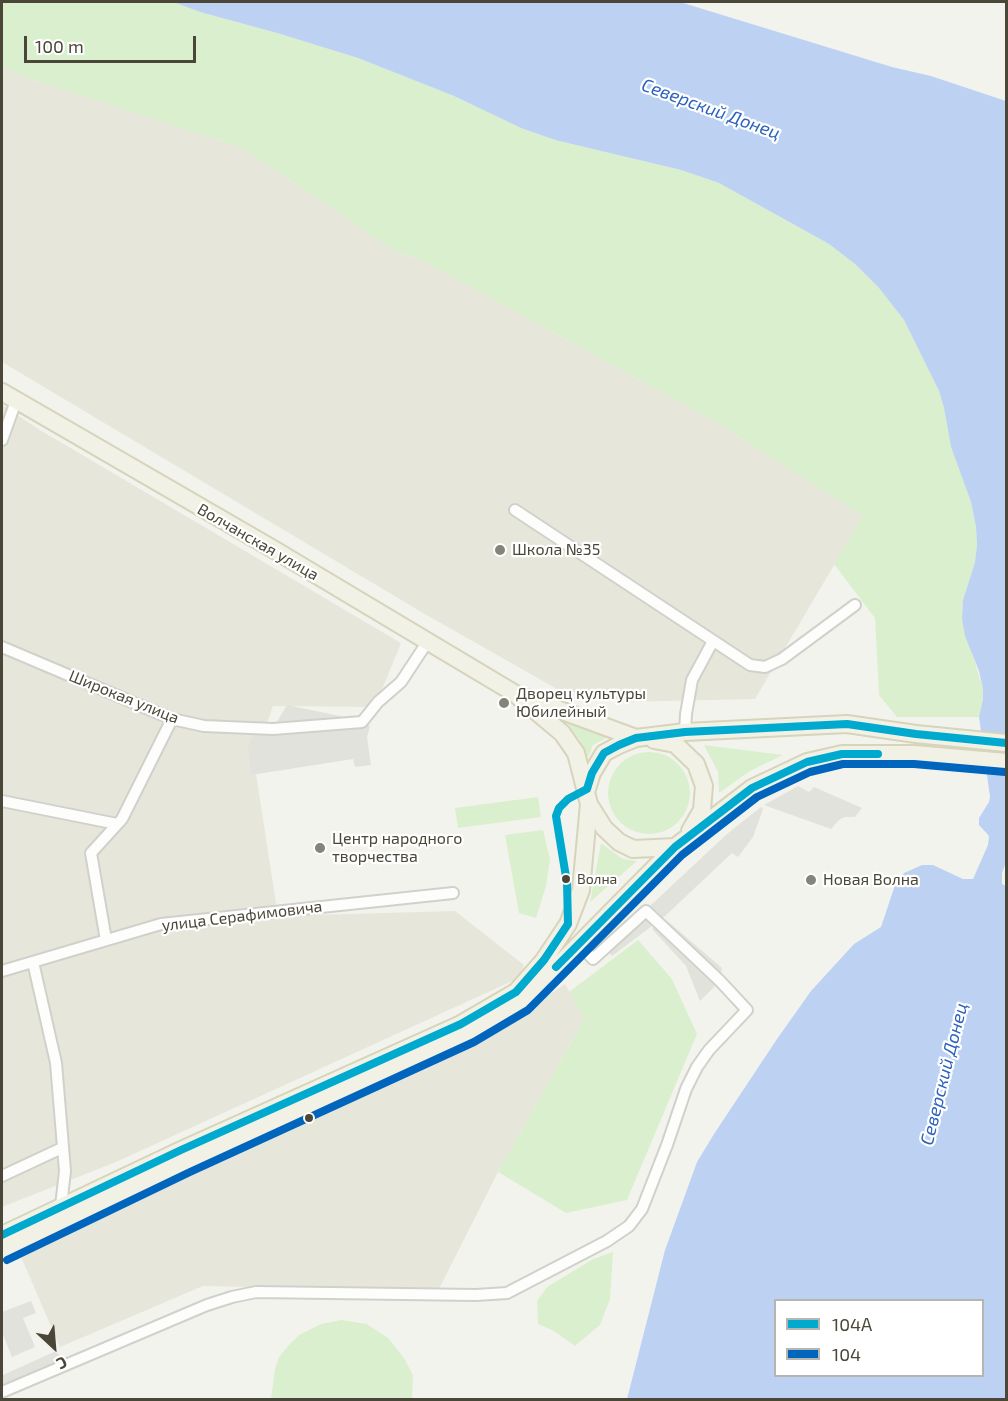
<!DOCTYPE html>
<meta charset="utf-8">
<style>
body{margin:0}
#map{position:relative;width:1008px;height:1401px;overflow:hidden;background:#f3f3ee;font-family:"Exo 2",sans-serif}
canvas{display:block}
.frame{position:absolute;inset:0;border:3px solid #4b4738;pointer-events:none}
.legend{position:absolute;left:774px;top:1299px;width:210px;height:78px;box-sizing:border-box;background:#fff;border:2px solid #b7b5af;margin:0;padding:8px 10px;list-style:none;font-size:18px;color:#4b4738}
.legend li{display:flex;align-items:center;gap:12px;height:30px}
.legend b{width:30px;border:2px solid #b7b5af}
.north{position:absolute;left:24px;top:1317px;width:60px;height:60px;-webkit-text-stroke:4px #fff;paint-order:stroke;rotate:154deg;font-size:16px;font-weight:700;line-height:24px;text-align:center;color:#4b4738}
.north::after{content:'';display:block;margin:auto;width:21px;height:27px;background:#4b4738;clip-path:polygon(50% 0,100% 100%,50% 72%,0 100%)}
.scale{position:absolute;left:24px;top:36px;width:172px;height:27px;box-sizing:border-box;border:3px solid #4b4738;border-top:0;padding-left:8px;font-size:18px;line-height:21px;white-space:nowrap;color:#4b4738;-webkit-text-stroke:4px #fff;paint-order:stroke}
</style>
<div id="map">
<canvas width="1008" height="1401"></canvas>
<div class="frame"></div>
<ul class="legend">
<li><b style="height:8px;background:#00a9ce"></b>104А</li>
<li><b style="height:8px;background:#0065bd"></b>104</li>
</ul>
<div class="north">С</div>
<div class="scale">100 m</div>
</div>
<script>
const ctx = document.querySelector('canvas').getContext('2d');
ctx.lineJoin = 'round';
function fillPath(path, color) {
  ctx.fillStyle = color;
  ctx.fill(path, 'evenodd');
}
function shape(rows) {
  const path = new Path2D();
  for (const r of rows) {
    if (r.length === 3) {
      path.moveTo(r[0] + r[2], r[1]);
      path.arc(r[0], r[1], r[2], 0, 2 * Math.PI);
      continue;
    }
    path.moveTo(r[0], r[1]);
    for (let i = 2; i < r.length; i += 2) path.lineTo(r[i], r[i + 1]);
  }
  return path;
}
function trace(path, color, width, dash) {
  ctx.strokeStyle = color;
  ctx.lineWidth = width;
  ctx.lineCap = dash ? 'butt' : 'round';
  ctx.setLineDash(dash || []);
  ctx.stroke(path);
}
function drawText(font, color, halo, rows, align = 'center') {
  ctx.font = font + ' "Exo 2",sans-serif';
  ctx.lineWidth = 4.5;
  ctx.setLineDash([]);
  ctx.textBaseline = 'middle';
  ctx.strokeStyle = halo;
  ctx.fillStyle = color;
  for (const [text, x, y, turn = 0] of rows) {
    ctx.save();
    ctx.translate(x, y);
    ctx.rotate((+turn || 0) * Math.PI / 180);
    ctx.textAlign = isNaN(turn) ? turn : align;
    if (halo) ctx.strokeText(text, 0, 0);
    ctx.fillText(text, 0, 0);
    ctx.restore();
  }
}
const residential = shape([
 [2,66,19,75,243,148,396,252,422,260,716,422,863,516,755,699,621,702,557,689,423,613,2,362],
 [2,405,40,430,401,643,375,707,273,706,254,761,278,916,455,911,524,965,519,978,116,1162,2,1207],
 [565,984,585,1018,498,1172,438,1291,203,1286,60,1347,21,1257,189,1173,470,1047]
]);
const green = shape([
 [2,2,173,2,200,12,277,33,358,58,454,96,521,128,555,140,681,170,719,183,829,244,855,264,879,288,904,320,939,391,944,408,951,447,971,502,976,527,977,545,975,562,963,600,962,619,983,689,983,699,979,717,897,717,879,695,875,618,834,564,863,516,716,422,422,260,396,252,243,148,19,75,2,66],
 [566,722,610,736,593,745,588,758,580,740],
 [704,745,783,755,750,771,719,793,718,772],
 [649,793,41],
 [538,797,541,817,458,828,455,808],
 [543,830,550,859,546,886,536,918,519,913,505,835],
 [601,843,623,859,637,861,590,902],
 [638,940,672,979,697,1034,627,1200,566,1213,498,1172,585,1018,569,992],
 [613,1252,610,1299,600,1325,575,1346,554,1331,538,1324,537,1301,547,1287,593,1259],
 [341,1320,367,1324,388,1338,404,1358,413,1375,412,1399,271,1399,275,1369,279,1357,289,1345,299,1335,321,1324]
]);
const parking = shape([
 [287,705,354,719,370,726,367,737,371,765,355,767,353,759,251,775,248,747,260,720,275,725],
 [798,786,809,792,814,787,862,808,855,817,845,817,839,820,831,829,764,805],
 [761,807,763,809,753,837,738,857,732,853,664,917,612,956,605,948,727,834],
 [665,919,722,968,720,981,700,1001,686,966,652,929],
 [31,1301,36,1313,23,1318,35,1347,12,1357,2,1332,2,1312],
 [54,1352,59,1354,63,1365,2,1390,2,1372,3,1375]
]);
const water = shape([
 [173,2,680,2,892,67,931,76,1006,101,1006,862,1002,873,1002,884,1006,886,1006,1399,627,1399,665,1250,697,1162,714,1134,777,1039,811,991,854,944,881,927,896,882,904,873,922,865,933,865,963,879,973,879,988,845,989,836,979,825,979,818,989,802,990,797,979,717,983,699,983,689,979,671,965,636,962,619,963,600,975,562,977,545,976,527,971,502,951,447,944,408,939,391,904,320,879,288,855,264,829,244,719,183,681,170,555,140,521,128,454,96,358,58,277,33,200,12],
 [776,1300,982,1300,982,1376,776,1376]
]);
const minor = shape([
 [2,440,16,401],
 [515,510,750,665,765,667,782,659,855,605],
 [2,647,172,719,204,726,273,729,362,722,378,702,401,682,428,641],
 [685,732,686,714,692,680,713,641],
 [2,801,117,824],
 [106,940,91,853,122,819,172,719],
 [33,962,56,1063,65,1171,61,1206],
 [2,971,161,924,453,893],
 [2,1176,62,1148],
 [2,1392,207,1305,232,1297,256,1292,476,1295,507,1293,607,1241,629,1226,642,1209,667,1145,686,1089,697,1067,709,1050,747,1010,720,981,646,911,593,959,578,943]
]);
const primary = shape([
 [2,392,273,549,514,693,562,733,576,753,589,804,581,890,568,924,544,960,516,992,461,1024,181,1150,2,1235],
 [527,698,636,738],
 [654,740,675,744,696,764,704,786,702,810,690,831],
 [587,789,592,773,604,753,619,745,636,738,685,732,847,724,916,734,1006,743],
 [589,804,604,828,619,842,633,849,675,847],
 [2,1251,186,1162,470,1032,523,1001,675,847,752,788,807,762,842,754,914,754,1006,762]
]);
const bus1 = shape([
 [556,967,675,847,752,788,807,762,842,754,878,754],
 [2,1235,181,1150,461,1024,516,992,544,960,568,924,567,883,556,816,559,808,568,799,587,789,592,773,604,753,619,745,636,738,685,732,847,724,916,734,1006,743]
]);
const bus2 = shape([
 [7,1260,190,1172,474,1042,528,1010,682,855,757,797,810,772,843,764,914,764,1005,772]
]);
const markers = [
 [500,550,6,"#868378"],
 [504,703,6,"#868378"],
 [320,848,6,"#868378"],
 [566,879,5,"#4b4738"],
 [811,880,6,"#868378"],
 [309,1118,5,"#4b4738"]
];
const busNames = [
 ["Волна",577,879]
];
const streetNames = [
 ["Волчанская улица",258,542,30],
 ["Широкая улица",124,697,22],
 ["улица Серафимовича",242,916,-7]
];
const poiNames = [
 ["Школа №35",512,550],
 ["Дворец культуры",516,694],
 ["Юбилейный",516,712],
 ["Центр народного",332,839],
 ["творчества",332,857],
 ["Новая Волна",823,880]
];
const waterNames = [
 ["Северский Донец",711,109,20],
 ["Северский Донец",944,1074,-76]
];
fillPath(residential, '#e7e6db');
fillPath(green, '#daefcd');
fillPath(parking, '#e2e2dc');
fillPath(water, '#bdd2f2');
trace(minor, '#d1d1cb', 14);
trace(primary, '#d6d4ba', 20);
trace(minor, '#fdfdfc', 10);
trace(primary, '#f2f1e6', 16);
trace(bus1, '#00a9ce', 8);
trace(bus2, '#0065bd', 8);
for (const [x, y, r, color] of markers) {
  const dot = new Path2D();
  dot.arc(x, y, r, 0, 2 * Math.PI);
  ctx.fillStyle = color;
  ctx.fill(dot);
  trace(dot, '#fff', 2);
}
drawText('14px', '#4b4738', '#fff', busNames, 'left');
drawText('16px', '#4b4738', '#fff', streetNames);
drawText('16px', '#4b4738', '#fff', poiNames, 'left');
drawText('italic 18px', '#2b62bc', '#fff', waterNames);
</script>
